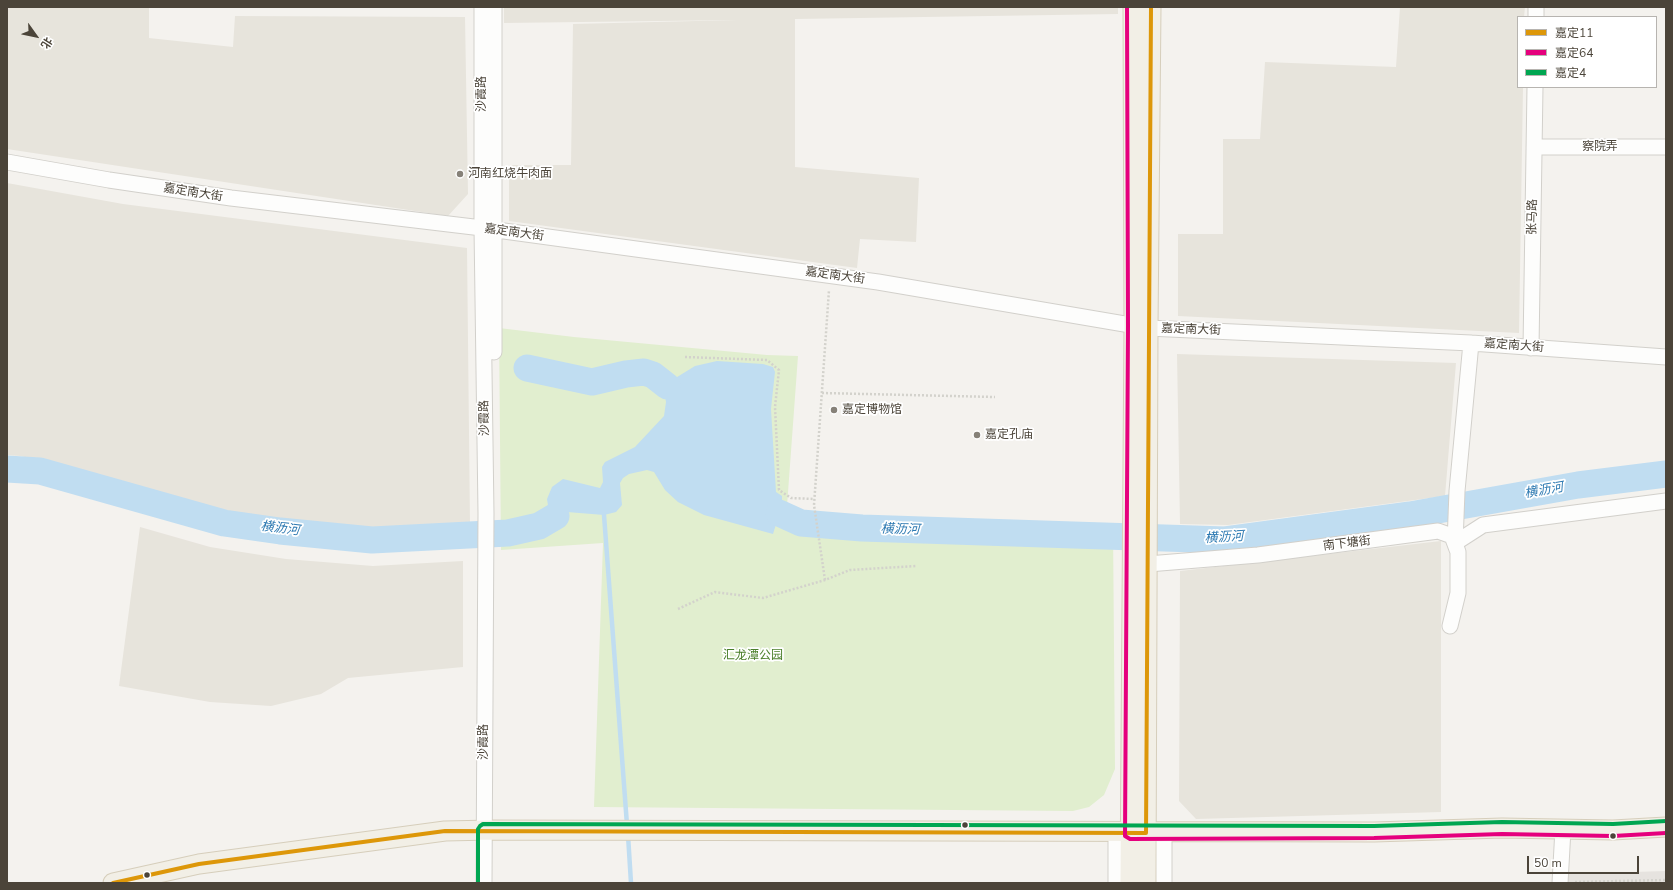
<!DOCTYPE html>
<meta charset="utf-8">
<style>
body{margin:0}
#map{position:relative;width:1673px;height:890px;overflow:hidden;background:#f4f2ee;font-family:"Nunito Sans","Noto Sans SC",sans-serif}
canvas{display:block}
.frame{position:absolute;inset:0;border:8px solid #4b4439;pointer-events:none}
.legend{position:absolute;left:1517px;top:16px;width:140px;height:72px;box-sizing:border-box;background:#fff;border:1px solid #b7b4b0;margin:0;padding:5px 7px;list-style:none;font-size:12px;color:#4b4439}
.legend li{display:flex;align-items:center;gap:8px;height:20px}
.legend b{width:20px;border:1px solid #b7b4b0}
.north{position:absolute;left:16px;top:16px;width:40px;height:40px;-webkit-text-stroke:3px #fff;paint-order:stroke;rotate:123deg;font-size:11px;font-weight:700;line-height:16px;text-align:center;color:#4b4439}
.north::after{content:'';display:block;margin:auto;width:14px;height:18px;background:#4b4439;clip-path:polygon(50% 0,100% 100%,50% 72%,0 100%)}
.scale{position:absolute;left:1527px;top:856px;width:112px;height:18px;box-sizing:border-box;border:2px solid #4b4439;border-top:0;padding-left:5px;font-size:12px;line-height:14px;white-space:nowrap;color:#4b4439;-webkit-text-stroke:3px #fff;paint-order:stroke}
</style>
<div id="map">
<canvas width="1673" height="890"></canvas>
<div class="frame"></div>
<ul class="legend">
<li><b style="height:5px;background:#dd9709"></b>嘉定11</li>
<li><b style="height:5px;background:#e5007d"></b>嘉定64</li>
<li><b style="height:5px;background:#00a651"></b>嘉定4</li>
</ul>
<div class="north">北</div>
<div class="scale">50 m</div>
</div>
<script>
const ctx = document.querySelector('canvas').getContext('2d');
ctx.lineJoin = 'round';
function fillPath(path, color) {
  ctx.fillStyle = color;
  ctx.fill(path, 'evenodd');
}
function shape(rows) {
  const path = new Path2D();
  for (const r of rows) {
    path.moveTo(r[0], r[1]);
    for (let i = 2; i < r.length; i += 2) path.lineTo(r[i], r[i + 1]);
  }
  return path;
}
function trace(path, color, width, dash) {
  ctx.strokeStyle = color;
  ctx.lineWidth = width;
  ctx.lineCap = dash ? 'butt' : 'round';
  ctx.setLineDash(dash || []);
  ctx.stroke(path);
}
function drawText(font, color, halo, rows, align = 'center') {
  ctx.font = font + ' "Nunito Sans","Noto Sans SC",sans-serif';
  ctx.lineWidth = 3.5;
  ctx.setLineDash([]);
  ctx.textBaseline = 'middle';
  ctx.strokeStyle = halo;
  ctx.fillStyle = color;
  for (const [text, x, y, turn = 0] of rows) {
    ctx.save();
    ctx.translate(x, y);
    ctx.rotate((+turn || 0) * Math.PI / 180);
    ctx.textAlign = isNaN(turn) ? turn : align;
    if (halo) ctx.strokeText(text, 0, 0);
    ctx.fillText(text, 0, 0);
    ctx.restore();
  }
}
const residential = shape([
 [7,7,149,7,149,38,233,47,235,16,465,17,468,194,448,216,7,149],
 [504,7,1118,7,1118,14,795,19,795,167,919,178,916,242,860,239,857,268,509,221,509,165,571,165,573,24,737,20,504,23],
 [1400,7,1525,7,1524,17,1518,17,1518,87,1523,87,1519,333,1178,316,1178,234,1223,234,1223,139,1260,139,1265,62,1396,67],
 [7,183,123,204,467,248,470,525,359,528,278,521,203,507,72,467,20,456,7,455],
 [1177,354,1456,363,1445,496,1228,525,1180,524],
 [140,527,210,547,286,559,373,566,463,561,463,667,348,678,321,694,271,706,210,702,119,686],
 [1441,541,1441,812,1196,819,1179,801,1180,571]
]);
const green = shape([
 [499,328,574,337,767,355,798,356,787,506,813,513,843,517,1113,526,1115,769,1104,795,1089,807,1073,811,594,807,603,543,501,550]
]);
const parking = shape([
 [1666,871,1666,883,1568,883,1568,874]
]);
const water = shape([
 [717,361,763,364,773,367,775,372,771,409,776,492,782,496,782,505,773,534,704,515,678,502,665,490,654,472,647,470,629,474,623,478,620,483,622,505,616,512,604,515,567,512,556,516,549,512,547,499,552,487,563,479,600,488,603,482,602,467,605,462,635,447,664,416,666,402,664,391,669,382,695,366]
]);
const stream = shape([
 [604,515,627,825],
 [628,835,631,883]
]);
const river = shape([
 [527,368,592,382,626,374,644,372,653,375,667,386],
 [7,469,40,471,224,523,280,531,372,540,508,533,539,526,556,516],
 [779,513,801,523,862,528,1225,540,1410,515,1578,485,1666,474]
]);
const path = shape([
 [685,357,767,360,779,370,775,407,779,490,791,498,814,499],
 [822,393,995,397],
 [825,580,814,505,829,290],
 [678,609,715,592,763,598,825,580,850,570,916,566],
 [1575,882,1666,880]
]);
const minor = shape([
 [482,7,482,228,486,513,484,883],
 [1536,17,1536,7],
 [1534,147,1666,147],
 [7,162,109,180,231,198,482,228,878,282,1148,328,1471,343,1666,357],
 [1531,348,1535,87],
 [494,352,494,7],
 [1455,543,1483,525,1666,501],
 [1455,543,1457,491,1471,343],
 [1148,564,1258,555,1438,531,1452,536,1458,552,1458,593,1450,626],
 [1116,833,1116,883],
 [1164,833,1164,883],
 [1560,883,1563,829]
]);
const major = shape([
 [113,883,199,864,445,831,491,830,1374,832,1502,828,1613,830,1666,827],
 [1130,883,1134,326,1133,7],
 [1146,883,1148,328,1151,7]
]);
const bus1 = shape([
 [113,883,199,864,445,831,1146,833,1151,7]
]);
const bus2 = shape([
 [1127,7,1128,326,1125,836,1130,839,1374,838,1502,834,1613,836,1666,833]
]);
const bus3 = shape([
 [478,883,478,829,480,826,483,824,1374,826,1502,822,1613,824,1666,821]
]);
const markers = [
 [460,174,4,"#868178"],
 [834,410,4,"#868178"],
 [977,435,4,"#868178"],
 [965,825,3.5,"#4b4439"],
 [1613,836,3.5,"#4b4439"],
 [147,875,3.5,"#4b4439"]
];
const streetNames = [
 ["沙霞路",482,94,-90],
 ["察院弄",1600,147],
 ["嘉定南大街",193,193,9],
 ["张马路",1533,217,-89],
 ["嘉定南大街",514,233,8],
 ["嘉定南大街",835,276,8],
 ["嘉定南大街",1191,330,2],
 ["嘉定南大街",1514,346,4],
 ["沙霞路",485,418,-91],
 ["南下塘街",1347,544,-7],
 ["沙霞路",484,742,-90]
];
const poiNames = [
 ["河南红烧牛肉面",468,174],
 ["嘉定博物馆",842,410],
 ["嘉定孔庙",985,435]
];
const parkNames = [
 ["汇龙潭公园",753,656]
];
const waterNames = [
 ["横沥河",1544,491,-10],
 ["横沥河",280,529,7],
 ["横沥河",900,530,2],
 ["横沥河",1224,538,-3]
];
fillPath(residential, '#e7e4dc');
fillPath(green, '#e1eecf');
fillPath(parking, '#e6e3df');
fillPath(water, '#c0ddf1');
trace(stream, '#c0ddf1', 4.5);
trace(river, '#c0ddf1', 27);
trace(minor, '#d2d0cb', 17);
trace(major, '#d6cebb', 21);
trace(path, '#d3d2cc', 2.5, [2, 2]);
trace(minor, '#fdfdfc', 15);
trace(major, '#f2efe6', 19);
trace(bus1, '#dd9709', 4);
trace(bus2, '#e5007d', 4);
trace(bus3, '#00a651', 4);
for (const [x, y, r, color] of markers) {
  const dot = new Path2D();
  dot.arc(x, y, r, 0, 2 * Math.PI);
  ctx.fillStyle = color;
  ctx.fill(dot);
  trace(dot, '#fff', 1.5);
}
drawText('12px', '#4b4439', '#fff', streetNames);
drawText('12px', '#4b4439', '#fff', poiNames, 'left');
drawText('12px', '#4a7f2a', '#fff', parkNames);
drawText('italic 13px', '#2e7ab2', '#fff', waterNames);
</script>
